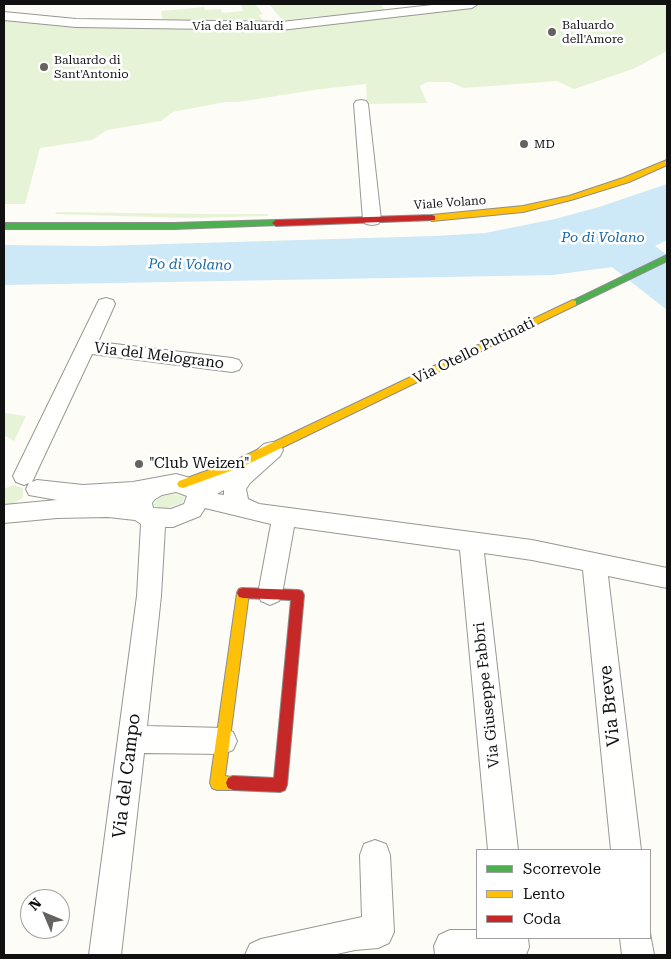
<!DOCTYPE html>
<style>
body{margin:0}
#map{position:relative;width:671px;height:959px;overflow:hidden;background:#fdfcf7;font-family:"Roboto Serif",serif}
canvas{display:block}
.frame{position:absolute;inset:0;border:5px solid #111;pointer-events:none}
.legend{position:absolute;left:476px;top:849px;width:175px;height:90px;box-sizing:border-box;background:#fff;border:1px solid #a0a0a0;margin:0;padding:6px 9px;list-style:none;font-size:15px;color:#111}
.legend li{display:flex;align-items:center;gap:10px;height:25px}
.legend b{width:25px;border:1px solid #a0a0a0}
.north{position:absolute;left:20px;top:889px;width:50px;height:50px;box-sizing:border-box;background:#fff;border:1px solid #a0a0a0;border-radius:50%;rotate:315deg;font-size:14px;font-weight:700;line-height:20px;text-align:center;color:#111}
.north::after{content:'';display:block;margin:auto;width:18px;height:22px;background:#646362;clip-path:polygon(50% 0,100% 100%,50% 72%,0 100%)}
</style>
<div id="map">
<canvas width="671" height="959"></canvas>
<div class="frame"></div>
<ul class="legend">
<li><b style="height:6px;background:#4caf50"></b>Scorrevole</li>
<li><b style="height:6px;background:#ffc107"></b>Lento</li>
<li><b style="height:6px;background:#c62828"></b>Coda</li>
</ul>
<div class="north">N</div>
</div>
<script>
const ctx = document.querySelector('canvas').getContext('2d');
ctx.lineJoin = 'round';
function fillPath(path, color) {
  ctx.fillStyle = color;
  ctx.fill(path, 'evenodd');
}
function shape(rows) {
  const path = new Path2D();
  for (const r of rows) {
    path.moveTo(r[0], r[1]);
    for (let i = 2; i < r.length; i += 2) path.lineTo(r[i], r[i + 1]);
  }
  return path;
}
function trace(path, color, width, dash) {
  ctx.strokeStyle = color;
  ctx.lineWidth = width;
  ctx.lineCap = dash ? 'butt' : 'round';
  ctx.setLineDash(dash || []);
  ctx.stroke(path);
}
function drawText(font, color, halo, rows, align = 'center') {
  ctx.font = font + ' "Roboto Serif",serif';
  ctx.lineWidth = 5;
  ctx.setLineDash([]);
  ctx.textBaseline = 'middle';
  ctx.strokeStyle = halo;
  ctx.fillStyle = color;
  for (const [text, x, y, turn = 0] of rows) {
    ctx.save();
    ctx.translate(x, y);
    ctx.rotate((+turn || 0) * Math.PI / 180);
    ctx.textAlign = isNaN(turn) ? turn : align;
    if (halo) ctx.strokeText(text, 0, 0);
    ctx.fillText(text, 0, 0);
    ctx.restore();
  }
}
const green = shape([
 [255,4,263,14,259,15,264,22,272,23,163,22,161,11,204,7,205,10,221,9,222,13,243,11,241,5],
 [269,4,381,4,385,11,321,20,318,16,283,21],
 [489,4,667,4,667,51,633,69,574,89,557,81,464,88,450,82,427,82,420,86,427,103,367,104,366,84,321,89,238,102,225,102,173,112,161,121,107,130,92,140,40,148,25,204,4,204,4,18,52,24,285,29],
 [56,212,211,214,268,214,268,216,187,218,55,214],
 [4,413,26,416,14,441,4,435],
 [13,485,23,488,23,497,13,504,4,504,4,489],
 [174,494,185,497,182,503,164,509,153,506,157,499,162,496]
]);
const water = shape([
 [667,184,667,240,655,246,667,255,667,310,612,267,553,275,4,285,4,245,99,246,435,236,485,233,555,219,599,207]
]);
const street = shape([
 [441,4,478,4,472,8,281,30,76,27,4,20,4,12,76,19,281,22,441,4],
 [361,100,366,101,368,104,381,220,378,224,372,225,366,224,363,220,354,104,356,101,361,100],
 [106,298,113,300,115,304,98,342,232,358,239,360,242,365,239,370,232,372,92,354,32,482,37,480,83,485,133,482,176,474,201,481,239,459,249,457,264,444,272,442,280,444,283,450,280,456,250,483,246,489,248,499,259,504,532,540,667,568,667,588,608,576,641,850,611,850,583,570,532,560,484,553,518,850,488,850,460,550,294,527,282,594,279,601,270,605,261,601,258,594,271,524,205,508,200,516,173,527,165,527,161,596,147,726,223,728,233,732,237,741,233,750,223,754,144,753,121,955,89,955,137,596,141,524,135,520,108,517,57,518,4,523,4,505,57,500,29,495,26,489,29,483,24,485,16,482,13,476,97,304,99,300,106,298],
 [224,490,224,495,217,494,224,490],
 [176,492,187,496,184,504,171,509,153,508,152,503,155,499,162,495,176,492],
 [375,840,386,844,390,855,394,932,389,943,378,948,355,950,332,955,245,955,250,944,261,939,362,917,360,855,364,844,375,840],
 [450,930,477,930,477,938,528,938,529,947,526,955,435,955,434,946,439,935,450,930],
 [650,933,654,955,622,955,620,938,650,938,650,933]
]);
const fast = shape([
 [276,220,280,223,279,225,174,229,4,229,4,223,174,223,276,220],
 [667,255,667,261,576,305,573,306,568,303,667,255]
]);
const slow = shape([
 [667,160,667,165,629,182,571,200,523,212,432,221,428,218,432,215,523,206,569,196,623,178,667,160],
 [573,300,576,301,576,305,244,466,183,488,179,487,177,484,179,481,236,460,573,300],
 [243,588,247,589,249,593,225,776,238,778,240,783,238,788,233,790,217,790,212,788,210,783,237,593,239,589,243,588]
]);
const jam = shape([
 [432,215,435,216,435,220,276,226,272,223,276,220,432,215],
 [243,588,298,590,302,591,304,595,287,785,285,790,280,792,233,790,228,788,226,783,228,778,233,776,274,778,291,600,243,598,239,597,237,593,239,589,243,588]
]);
const markers = [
 [552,32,5,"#646362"],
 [44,67,5,"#646362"],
 [524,144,5,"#646362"],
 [139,464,5,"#646362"]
];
const farPoinames = [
 ["Baluardo",562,25],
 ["dell'Amore",562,39],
 ["Baluardo di",54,60],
 ["Sant'Antonio",54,74],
 ["MD",534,144]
];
const farStreetnames = [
 ["Via dei Baluardi",238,26],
 ["Viale Volano",450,203,-4]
];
const farWaternames = [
 ["Po di Volano",603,238],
 ["Po di Volano",190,265,1]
];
const streetNames = [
 ["Via Otello Putinati",474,351,-26],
 ["Via del Melograno",159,356,7],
 ["Via Giuseppe Fabbri",487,695,-96]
];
const poiNames = [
 ["\"Club Weizen\"",149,464]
];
const nearStreetnames = [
 ["Via Breve",610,706,-96],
 ["Via del Campo",127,776,-83]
];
fillPath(green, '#e7f3d7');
fillPath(water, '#cde8f7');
trace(street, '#979795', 2);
trace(fast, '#8e8d8b', 2);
trace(slow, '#8e8d8b', 2);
trace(jam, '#8e8d8b', 2);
fillPath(street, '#fffffe');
fillPath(fast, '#4caf50');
fillPath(slow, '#ffc107');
fillPath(jam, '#c62828');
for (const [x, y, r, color] of markers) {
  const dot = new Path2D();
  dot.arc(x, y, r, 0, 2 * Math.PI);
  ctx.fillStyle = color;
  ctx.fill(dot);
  trace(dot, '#fff', 2);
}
drawText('12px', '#111', '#fff', farPoinames, 'left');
drawText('12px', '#111', '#fff', farStreetnames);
drawText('italic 14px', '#1768a6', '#fff', farWaternames);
drawText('15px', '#111', '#fff', streetNames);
drawText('15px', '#111', '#fff', poiNames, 'left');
drawText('18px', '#111', '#fff', nearStreetnames);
</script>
